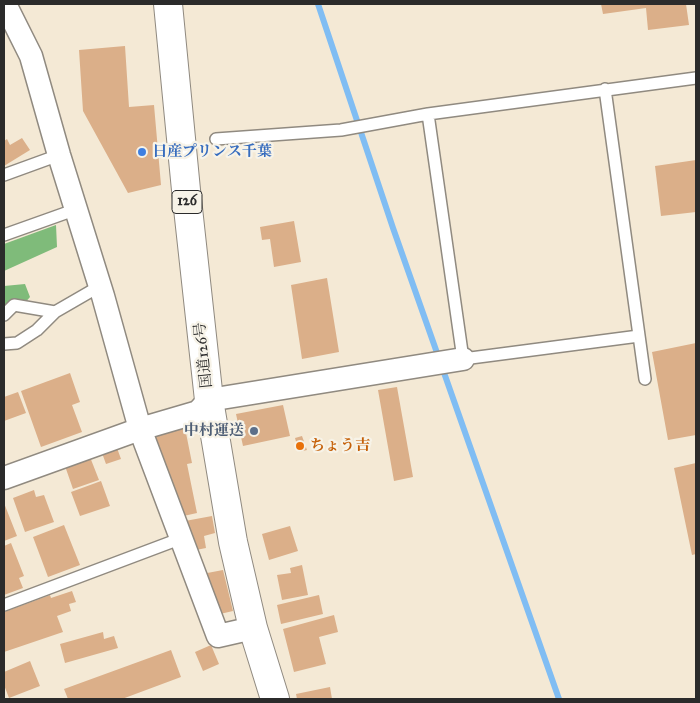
<!DOCTYPE html>
<meta charset="utf-8">
<style>
body{margin:0}
#map{position:relative;width:700px;height:703px;overflow:hidden;background:#f4e9d5;font-family:"IM FELL Great Primer",serif}
canvas{display:block}
.frame{position:absolute;inset:0;border:5px solid #2b2b2b;pointer-events:none}
</style>
<div id="map">
<canvas width="700" height="703"></canvas>
<div class="frame"></div>
</div>
<script>
const ctx = document.querySelector('canvas').getContext('2d');
ctx.lineJoin = 'round';
function fillPath(path, color) {
  ctx.fillStyle = color;
  ctx.fill(path, 'evenodd');
}
function shape(rows) {
  const path = new Path2D();
  for (const r of rows) {
    path.moveTo(r[0], r[1]);
    for (let i = 2; i < r.length; i += 2) path.lineTo(r[i], r[i + 1]);
  }
  return path;
}
function trace(path, color, width, dash) {
  ctx.strokeStyle = color;
  ctx.lineWidth = width;
  ctx.lineCap = dash ? 'butt' : 'round';
  ctx.setLineDash(dash || []);
  ctx.stroke(path);
}
function drawText(font, color, halo, rows, align = 'center') {
  ctx.font = font + ' "IM FELL Great Primer","Noto Serif JP",serif';
  ctx.lineWidth = 4.5;
  ctx.setLineDash([]);
  ctx.textBaseline = 'middle';
  ctx.strokeStyle = halo;
  ctx.fillStyle = color;
  for (const [text, x, y, turn = 0] of rows) {
    ctx.save();
    ctx.translate(x, y);
    ctx.rotate((+turn || 0) * Math.PI / 180);
    ctx.textAlign = isNaN(turn) ? turn : align;
    if (halo) ctx.strokeText(text, 0, 0);
    ctx.fillText(text, 0, 0);
    ctx.restore();
  }
}
const forest = shape([
 [56,225,57,247,4,271,4,244],
 [25,284,30,297,17,312,4,315,4,286]
]);
const stream = shape([
 [318,4,393,228,559,699]
]);
const building = shape([
 [601,4,686,4,689,25,648,30,646,8,603,14],
 [125,46,129,107,154,105,161,185,128,193,83,111,79,50],
 [22,138,30,150,4,166,4,141,7,139,10,145],
 [696,160,696,212,661,216,655,166],
 [294,221,301,262,274,267,270,239,262,240,260,227],
 [327,278,339,352,302,359,291,285],
 [696,343,696,435,668,440,652,352],
 [70,373,80,402,72,405,82,432,41,447,21,391],
 [397,387,413,477,394,481,378,390],
 [18,392,26,413,4,421,4,397],
 [283,405,290,436,243,446,236,414],
 [185,428,192,463,187,464,197,513,179,517,153,434],
 [302,436,307,450,299,452,295,438],
 [117,448,121,459,106,464,102,453],
 [90,457,99,480,73,489,65,466],
 [696,463,696,554,692,555,674,468],
 [101,481,110,506,80,516,71,492],
 [34,490,36,497,44,495,54,522,25,532,13,498],
 [4,503,17,536,4,541],
 [212,516,215,533,204,536,206,548,191,551,185,521],
 [64,525,80,565,48,577,33,537],
 [290,526,298,551,269,560,262,534],
 [11,543,24,576,19,578,23,588,4,595,4,546],
 [302,565,308,595,282,600,277,575,291,573,290,568],
 [223,570,233,611,220,614,202,574],
 [72,591,76,602,69,604,71,611,57,616,63,632,4,652,4,612,50,595,51,598],
 [319,595,323,614,281,624,277,605],
 [334,615,338,632,319,637,326,664,294,672,283,629],
 [103,632,104,639,114,636,118,648,65,663,60,644],
 [211,645,219,664,203,671,195,652],
 [171,650,181,677,122,699,68,699,64,689],
 [30,661,40,686,9,698,4,685,4,672],
 [330,687,332,699,297,699,296,694]
]);
const lane = shape([
 [605,89,645,379],
 [428,114,463,359,639,336],
 [216,139,341,130,428,114,696,78],
 [4,175,59,155],
 [4,235,77,209],
 [4,315,14,305,55,312],
 [4,344,17,343,37,330,55,312,100,286],
 [4,605,182,538]
]);
const street = shape([
 [5,4,31,56,59,155,103,296,140,429,218,636,253,628],
 [4,478,140,429,198,412,209,400,463,359]
]);
const highway = shape([
 [168,4,186,190,209,400,233,542,253,628,275,699]
]);
const markers = [
 [142,152,5,"#3f7fe0"],
 [254,431,5,"#5c6f8a"],
 [300,446,5,"#e8710a"]
];
const shields = [
 [187,202,30]
];
const shieldNames = [
 ["126",187,202]
];
const shopNames = [
 ["日産プリンス千葉",152,152]
];
const streetNames = [
 ["国道126号",204,355,-96]
];
const serviceNames = [
 ["中村運送",244,431]
];
const foodNames = [
 ["ちょう吉",310,446]
];
fillPath(forest, '#7fbb7a');
trace(stream, '#80bdf3', 6);
fillPath(building, '#dbaf89');
trace(lane, '#908a80', 14);
trace(street, '#908a80', 25);
trace(highway, '#908a80', 30);
trace(lane, '#fff', 11);
trace(street, '#fff', 22);
trace(highway, '#fff', 28);
for (const [x, y, r, color] of markers) {
  const dot = new Path2D();
  dot.arc(x, y, r, 0, 2 * Math.PI);
  ctx.fillStyle = color;
  ctx.fill(dot);
  trace(dot, '#f7f3e8', 2);
}
for (const [x, y, w] of shields) {
  const box = new Path2D();
  box.roundRect(x - w / 2, y - 11.5, w, 23, 4);
  ctx.fillStyle = '#f7f3e8';
  ctx.fill(box);
  trace(box, '#2b2b2b', 1);
}
drawText('bold 14px', '#2b2b2b', null, shieldNames);
drawText('bold 15px', '#366cbe', '#f7f3e8', shopNames, 'left');
drawText('15px', '#2b2b2b', '#f7f3e8', streetNames);
drawText('bold 15px', '#4e5e75', '#f7f3e8', serviceNames, 'right');
drawText('bold 15px', '#c56008', '#f7f3e8', foodNames, 'left');
</script>
